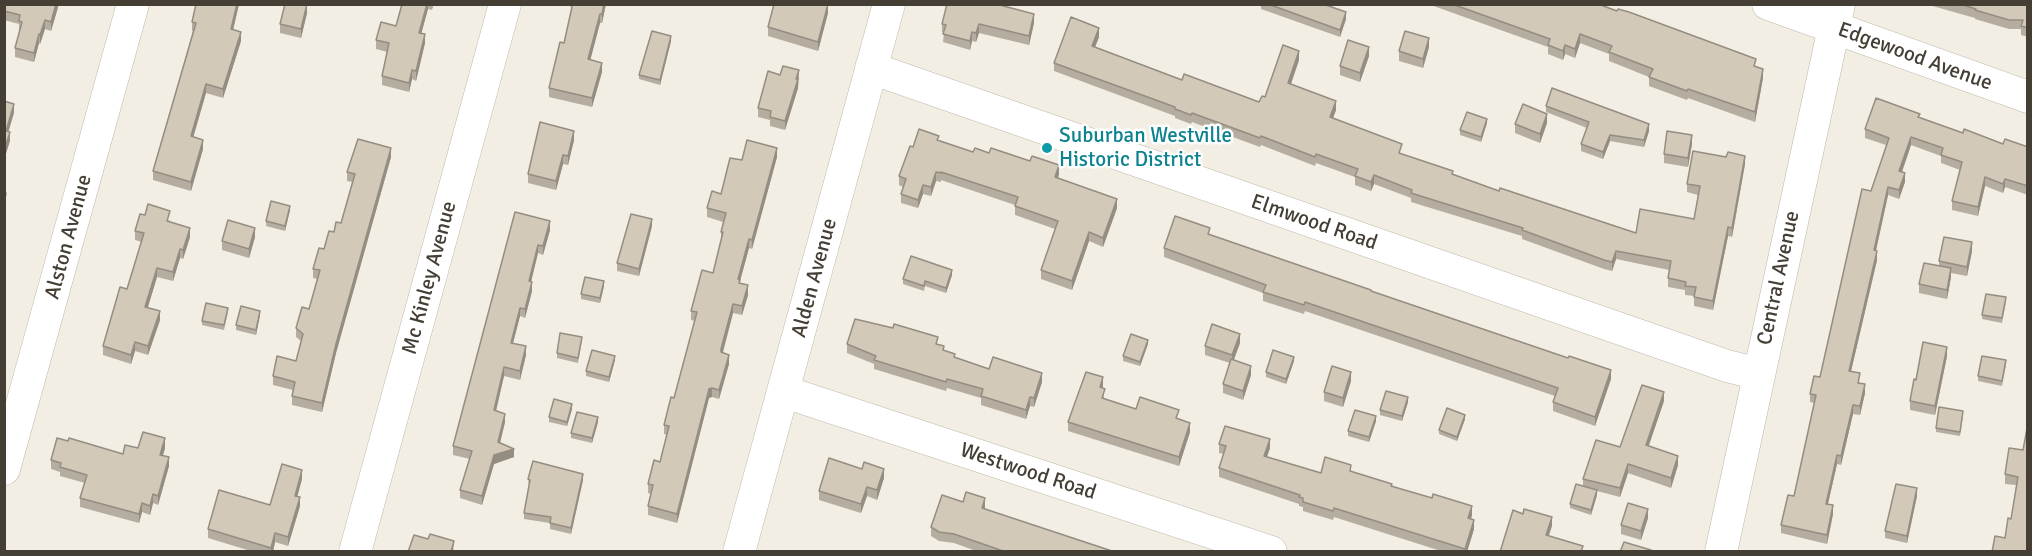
<!DOCTYPE html>
<style>
body{margin:0}
#map{position:relative;width:2032px;height:556px;overflow:hidden;background:#f2eee4;font-family:Signika,sans-serif}
canvas{display:block}
.frame{position:absolute;inset:0;border:6px solid #443e34;pointer-events:none}
</style>
<div id="map">
<canvas width="2032" height="556"></canvas>
<div class="frame"></div>
</div>
<script>
const ctx = document.querySelector('canvas').getContext('2d');
ctx.lineJoin = 'round';
function shape(rows) {
  const path = new Path2D();
  for (const r of rows) {
    path.moveTo(r[0], r[1]);
    for (let i = 2; i < r.length; i += 2) path.lineTo(r[i], r[i + 1]);
  }
  return path;
}
function trace(path, color, width, dash) {
  ctx.strokeStyle = color;
  ctx.lineWidth = width;
  ctx.lineCap = dash ? 'butt' : 'round';
  ctx.setLineDash(dash || []);
  ctx.stroke(path);
}
function fillPath(path, color) {
  ctx.fillStyle = color;
  ctx.fill(path, 'evenodd');
}
function drawText(font, color, halo, rows, align = 'center') {
  ctx.font = font + ' Signika,sans-serif';
  ctx.lineWidth = 5;
  ctx.setLineDash([]);
  ctx.textBaseline = 'middle';
  ctx.strokeStyle = halo;
  ctx.fillStyle = color;
  for (const [text, x, y, turn = 0] of rows) {
    ctx.save();
    ctx.translate(x, y);
    ctx.rotate((+turn || 0) * Math.PI / 180);
    ctx.textAlign = isNaN(turn) ? turn : align;
    if (halo) ctx.strokeText(text, 0, 0);
    ctx.fillText(text, 0, 0);
    ctx.restore();
  }
}
const minor = shape([
 [1768,4,2028,97],
 [871,68,1727,366,1759,374],
 [785,392,1271,552],
 [4,469,133,4],
 [355,552,505,4],
 [739,552,889,4],
 [1721,552,1839,4]
]);
const wall = shape([
 [4,4,59,4,51,31,45,29,40,44,39,43,34,62,15,57,15,48,20,30,19,30,19,24,4,20],
 [239,4,233,30,241,41,223,98,206,93,193,137,203,149,191,191,153,180,153,171,193,31,192,31,192,22],
 [402,4,434,4,432,10,428,9,421,33,425,43,416,81,412,79,409,92,382,85,382,76,387,52,376,49,376,40,396,26],
 [571,4,606,4,602,23,600,23,590,60,602,72,592,107,549,97,549,88,564,43,571,13],
 [1261,4,1323,4,1346,19,1340,37,1261,9],
 [1428,4,1598,4,1756,67,1763,78,1755,122,1688,98,1687,100,1649,86,1649,77,1609,61,1609,54,1580,43,1575,58,1565,54,1563,60,1548,54,1548,47],
 [2028,4,2028,37,2021,35,2021,29,2009,29,1975,19,1975,18,1929,5],
 [307,13,301,38,280,33,280,24],
 [828,13,818,51,768,36,768,27],
 [1034,23,1029,45,979,33,976,42,972,41,970,50,943,42,944,33,942,32,942,24],
 [1099,37,1095,47,1182,80,1259,102,1299,60,1291,84,1336,110,1333,118,1402,154,1453,175,1499,191,1636,233,1694,219,1698,195,1687,192,1687,184,1745,164,1732,237,1728,236,1713,310,1694,306,1694,296,1685,295,1685,290,1668,287,1668,278,1669,270,1616,259,1612,271,1604,269,1522,239,1522,236,1411,202,1411,198,1374,184,1371,191,1355,185,1355,177,1316,163,1315,166,1261,145,1260,147,1192,122,1191,124,1175,118,1175,116,1054,71,1054,63],
 [671,41,660,85,639,79,639,75],
 [1429,47,1423,68,1399,61,1399,51],
 [1369,56,1360,82,1340,75,1340,66],
 [799,70,798,88,785,130,770,126,770,120,758,117,758,108,780,75],
 [1546,106,1649,131,1644,147,1610,141,1603,159,1581,151,1581,144,1587,128,1546,112],
 [1920,118,1963,133,2003,144,2028,147,2028,195,2005,187,2003,193,1985,186,1978,216,1952,210,1952,201,1960,170,1941,163,1941,156,1911,145,1902,172,1905,182,1899,199,1888,195,1876,251,1877,260,1851,371,1860,383,1865,393,1860,415,1853,414,1841,465,1837,464,1828,504,1833,514,1827,544,1781,533,1781,525,1794,496,1814,403,1810,402,1810,394,1820,377,1886,145,1865,138,1865,129],
 [1487,123,1481,142,1460,135,1460,130],
 [1547,123,1540,143,1515,133,1515,124],
 [574,140,568,165,563,164,556,190,528,183,528,174],
 [939,140,973,152,989,153,1059,174,1058,178,1117,208,1103,247,1089,241,1072,290,1041,279,1041,270,1055,229,1015,215,1015,205,941,180,941,182,936,181,931,196,923,194,918,208,901,203,901,194,903,187,899,185,899,176,913,147],
 [1692,144,1688,167,1664,163,1664,154],
 [391,157,336,353,322,412,292,405,292,396,293,390,273,385,273,376,296,361,301,341,296,337,296,328,309,309,317,279,313,278,313,269,334,232,341,223,352,182,347,181,347,172],
 [777,157,752,249,749,248,740,281,740,283,748,295,742,315,733,313,723,353,729,364,719,399,712,397,709,398,677,523,648,515,648,506,651,494,648,493,648,484,660,462,667,435,664,434,664,425,674,398,695,321,691,320,691,311,713,273,721,241,721,232,723,222,707,217,707,208,721,194,742,160],
 [290,210,285,231,266,226,266,221],
 [515,212,550,230,543,255,538,253,531,282,532,291,525,318,520,316,513,343,526,355,520,380,504,376,496,411,505,422,500,443,514,457,494,464,482,505,460,498,460,490,470,459,453,455,453,446],
 [170,220,169,222,190,237,183,259,180,258,173,281,157,277,148,307,160,320,148,355,135,351,131,364,103,355,103,346,127,289,142,242,135,240,135,231],
 [652,226,639,276,617,271,617,263],
 [1210,235,1371,291,1611,379,1595,426,1553,411,1553,402,1555,396,1305,311,1304,314,1263,301,1263,293,1164,257,1164,248],
 [255,237,249,258,222,250,222,241],
 [1972,251,1967,276,1951,273,1951,277,1947,299,1919,293,1919,284,1939,266,1939,261],
 [952,275,946,293,925,286,924,291,903,284,903,279],
 [604,286,600,303,581,299,581,294],
 [2006,302,2002,323,1982,319,1982,315],
 [228,312,224,330,202,325,202,321],
 [260,315,256,335,236,330,236,325],
 [582,341,578,363,557,358,557,353],
 [1240,343,1234,360,1251,375,1243,400,1223,393,1223,384,1230,363,1205,355,1205,346],
 [847,344,938,344,944,350,955,358,989,369,1042,382,1034,407,1030,406,1026,419,981,405,981,398,947,388,946,391,874,369,874,364,847,353],
 [1148,344,1140,366,1123,361,1123,356],
 [1947,356,1935,415,1910,410,1910,401,1916,380],
 [615,360,609,382,586,376,586,371],
 [1294,361,1286,384,1266,377,1266,372],
 [2006,365,2002,386,1978,381,1978,376],
 [1351,381,1343,407,1324,401,1324,392],
 [1103,386,1104,399,1136,409,1178,419,1190,432,1179,466,1068,431,1068,422],
 [1664,401,1648,446,1678,465,1671,488,1628,473,1620,497,1597,491,1597,495,1591,515,1570,508,1570,504,1583,486,1583,479,1620,447],
 [1408,402,1402,421,1380,415,1380,410],
 [572,409,567,426,549,422,549,417],
 [1963,416,1960,436,1936,432,1936,428],
 [1465,419,1457,441,1439,434,1439,430],
 [1376,421,1369,442,1348,436,1348,431],
 [598,422,592,443,571,438,571,433],
 [68,441,123,454,138,448,165,448,163,456,169,466,158,505,153,503,150,515,142,512,139,523,80,507,80,498,85,483,60,476,60,472,51,469,51,460],
 [1219,444,1270,448,1267,457,1321,473,1351,471,1472,515,1471,519,1474,529,1467,552,1444,552,1334,517,1333,520,1303,511,1303,507,1299,506,1299,504,1219,477,1219,468,1224,454,1219,453],
 [2023,450,2028,552,2005,538,2011,519,2016,485,2005,484,2005,474],
 [862,469,884,478,877,500,867,496,861,513,819,500,819,491],
 [302,479,297,497,300,506,288,546,275,542,273,552,254,552,208,538,208,529,270,505],
 [528,479,583,480,571,534,550,529,550,523,524,519,524,513,529,485],
 [1917,496,1907,543,1885,538,1885,531],
 [963,502,985,507,985,509,1115,552,979,552,954,543,939,541,931,536,931,527],
 [1648,518,1641,540,1621,534,1621,525]
]);
const shadedWall = shape([
 [56,4,59,4,51,31,51,22],
 [237,4,239,4,231,39,231,29],
 [307,4,307,13,301,38,301,29],
 [427,4,428,4,428,9,419,42,419,33],
 [604,4,606,4,602,23,602,14],
 [828,4,828,13,818,51,818,42],
 [1346,12,1346,19,1340,37,1340,30],
 [600,14,600,23,588,69,588,59],
 [1034,14,1034,23,1029,45,1029,36],
 [45,20,45,29,40,44,40,35],
 [979,24,979,33,976,42,976,33],
 [1099,28,1099,37,1092,55,1092,46],
 [241,32,241,41,223,98,223,89],
 [972,32,972,41,970,50,970,41],
 [39,34,39,43,34,62,34,53],
 [425,34,425,43,416,81,416,71],
 [1580,34,1580,43,1575,58,1575,49],
 [671,36,671,41,660,85,660,80],
 [1429,38,1429,47,1423,68,1423,59],
 [1565,45,1565,54,1563,60,1563,51],
 [1369,47,1369,56,1360,82,1360,73],
 [1299,51,1299,60,1288,92,1288,83],
 [602,63,602,72,592,107,592,98],
 [1763,69,1763,78,1755,122,1755,112],
 [412,70,412,79,409,92,409,83],
 [799,70,798,88,785,130,785,121],
 [206,84,206,93,191,145,191,136],
 [1336,101,1336,110,1330,126,1330,117],
 [14,104,14,113,6,140,6,131],
 [1547,114,1547,123,1540,143,1540,134],
 [1487,119,1487,123,1481,142,1481,137],
 [1649,124,1649,131,1644,147,1644,140],
 [574,131,574,140,568,165,568,156],
 [10,132,10,141,4,160,4,151],
 [1610,135,1610,141,1603,159,1603,152],
 [1692,135,1692,144,1688,167,1688,158],
 [1911,137,1911,145,1899,180,1899,171],
 [203,140,203,149,191,191,191,182],
 [391,148,391,157,336,353,322,412,322,403,336,344],
 [777,148,777,157,752,249,752,240],
 [563,155,563,164,556,190,556,181],
 [1745,156,1745,164,1732,237,1732,228],
 [1059,165,1059,174,1055,186,1055,177],
 [936,172,936,181,931,196,931,187],
 [1905,173,1905,182,1899,199,1899,190],
 [1374,175,1374,184,1371,191,1371,182],
 [1985,177,1985,186,1978,216,1978,207],
 [2005,179,2005,187,2003,193,2003,184],
 [923,185,923,194,918,208,918,200],
 [1888,187,1888,195,1874,259,1874,250],
 [6,194,6,203,4,210,4,201],
 [1117,199,1117,208,1103,247,1103,238],
 [290,206,290,210,285,231,285,226],
 [652,219,652,226,639,276,639,269],
 [550,221,550,230,543,255,543,246],
 [1728,227,1728,236,1713,310,1713,301],
 [190,228,190,237,183,259,183,250],
 [255,228,255,237,249,258,249,249],
 [1089,232,1089,241,1072,290,1072,281],
 [749,239,749,248,740,281,740,289,738,279],
 [1972,242,1972,251,1967,276,1967,267],
 [538,245,538,253,529,290,529,281],
 [180,249,180,258,173,281,173,272],
 [1616,251,1616,259,1612,271,1612,262],
 [1877,251,1877,260,1849,380,1849,371],
 [157,268,157,277,145,316,145,307],
 [1951,268,1951,277,1947,299,1947,290],
 [952,270,952,275,946,293,946,288],
 [604,281,604,286,600,303,600,298],
 [532,282,532,291,525,318,525,309],
 [748,285,748,295,742,315,742,306],
 [733,304,733,313,721,358,721,349],
 [520,308,520,316,511,351,511,343],
 [160,311,160,320,148,355,148,346],
 [260,311,260,315,256,335,256,330],
 [1240,334,1240,343,1232,364,1232,355],
 [1148,340,1148,344,1140,366,1140,362],
 [135,342,135,351,131,364,131,355],
 [526,346,526,355,520,380,520,371],
 [1947,347,1947,356,1935,415,1935,406],
 [729,355,729,364,719,399,719,390],
 [615,356,615,360,609,382,609,377],
 [1294,357,1294,361,1286,384,1286,379],
 [1251,366,1251,375,1243,400,1243,391],
 [504,367,504,376,494,419,494,410],
 [1611,370,1611,379,1595,426,1595,417],
 [1351,372,1351,381,1343,407,1343,398],
 [1042,373,1042,382,1034,407,1034,398],
 [1103,377,1103,386,1100,396,1100,387],
 [1865,384,1865,393,1860,415,1860,406],
 [712,388,712,397,709,398,677,523,677,514,709,389],
 [1664,392,1664,401,1646,454,1646,445],
 [1030,397,1030,406,1026,419,1026,410],
 [1408,397,1408,402,1402,421,1402,416],
 [572,404,572,409,567,426,567,422],
 [1853,405,1853,414,1841,465,1841,456],
 [505,414,505,422,498,451,498,442],
 [1465,415,1465,419,1457,441,1457,437],
 [1376,416,1376,421,1369,442,1369,437],
 [598,417,598,422,592,443,592,438],
 [1190,423,1190,432,1179,466,1179,457],
 [165,438,165,448,160,464,160,455],
 [1270,439,1270,448,1264,465,1264,456],
 [514,449,514,457,494,464,482,505,482,496,494,455],
 [1837,455,1837,464,1826,512,1826,504],
 [1678,456,1678,465,1671,488,1671,478],
 [169,457,169,466,158,505,158,496],
 [1628,464,1628,473,1620,497,1620,488],
 [884,469,884,478,877,500,877,490],
 [302,470,302,479,295,505,295,496],
 [583,474,583,480,571,534,571,528],
 [867,487,867,496,861,513,861,504],
 [1917,488,1917,496,1907,543,1907,536],
 [1597,490,1597,495,1591,515,1591,510],
 [153,494,153,503,150,515,150,506],
 [300,497,300,506,288,546,288,537],
 [985,498,985,507,982,517,982,508],
 [142,503,142,512,139,523,139,514],
 [1833,505,1833,514,1827,544,1827,535],
 [1472,506,1472,515,1468,527,1468,518],
 [1648,509,1648,518,1641,540,1641,531],
 [1552,517,1552,526,1546,544,1546,535],
 [1474,520,1474,529,1467,552,1465,552],
 [275,533,275,542,273,552,271,552,271,548],
 [454,541,453,552,451,552]
]);
const building = shape([
 [4,4,56,4,51,22,45,20,40,35,39,34,34,53,15,48,22,22,19,21,20,15,4,11,4,4],
 [196,4,237,4,231,29,241,32,223,89,206,84,191,136,203,140,191,182,153,171,196,23,192,22,196,4],
 [285,4,307,4,301,29,280,24,285,4],
 [402,4,427,4,419,33,425,34,416,71,412,70,409,83,382,76,389,43,376,40,381,22,396,26,402,4],
 [571,4,604,4,602,14,600,14,588,59,602,63,592,98,549,88,560,42,564,43,572,7,571,6,571,4],
 [774,4,828,4,818,42,768,27,774,4],
 [947,4,996,4,1034,14,1029,36,979,24,976,33,972,32,970,41,943,34,946,25,942,24,947,4],
 [1268,4,1323,4,1346,12,1340,30,1268,4],
 [1452,4,1598,4,1617,11,1618,9,1629,12,1756,59,1754,66,1763,69,1755,112,1688,89,1687,91,1649,77,1653,69,1609,52,1612,46,1580,34,1575,49,1565,45,1563,51,1548,45,1550,39,1452,4],
 [1960,4,2028,4,2028,28,2021,26,2023,20,2009,20,1975,10,1976,9,1960,4],
 [1071,17,1099,28,1092,46,1182,80,1184,74,1259,102,1262,96,1265,97,1283,45,1299,51,1288,83,1336,101,1330,117,1402,144,1399,153,1453,171,1452,174,1499,191,1500,188,1636,233,1640,209,1694,219,1700,186,1687,184,1693,151,1726,157,1728,152,1745,156,1732,228,1728,227,1713,301,1694,297,1696,287,1685,286,1686,282,1668,278,1671,261,1616,251,1612,262,1604,260,1522,230,1523,228,1411,193,1412,190,1374,175,1371,182,1355,176,1358,169,1316,154,1315,157,1261,136,1260,138,1192,113,1191,115,1175,109,1175,107,1054,63,1071,17],
 [652,31,671,36,660,80,639,75,652,31],
 [1405,31,1429,38,1423,59,1399,51,1405,31],
 [1348,40,1369,47,1360,73,1340,66,1348,40],
 [783,66,799,70,796,79,798,79,785,121,770,117,771,111,758,108,768,71,780,75,783,66],
 [1552,88,1649,124,1644,140,1610,135,1603,152,1581,144,1589,122,1546,106,1552,88],
 [1876,98,1920,114,1918,117,1963,133,1964,129,2003,144,2005,139,2028,147,2028,186,2005,179,2003,184,1985,177,1978,207,1952,201,1962,162,1941,155,1943,148,1911,137,1899,171,1905,173,1899,190,1888,187,1874,250,1877,251,1849,371,1860,373,1858,383,1865,384,1860,406,1853,405,1841,456,1837,455,1826,504,1833,505,1827,535,1781,525,1788,495,1794,496,1816,395,1810,394,1814,376,1820,377,1862,189,1871,191,1889,138,1865,129,1876,98],
 [4,101,14,104,6,131,10,132,4,151,4,101],
 [1523,104,1547,114,1540,134,1515,124,1523,104],
 [1467,112,1487,119,1481,137,1460,130,1467,112],
 [540,122,574,131,568,156,563,155,556,181,528,174,540,122],
 [919,129,939,136,937,140,973,152,975,148,989,153,991,148,1030,161,1032,156,1059,165,1055,177,1117,199,1103,238,1089,232,1072,281,1041,270,1058,221,1015,206,1018,197,941,172,941,173,936,172,931,187,923,185,918,200,901,194,906,179,899,176,910,146,913,147,919,129],
 [1667,131,1692,135,1688,158,1664,154,1667,131],
 [358,139,391,148,336,344,322,403,292,396,295,382,273,376,277,356,296,361,303,334,296,328,302,307,309,309,320,270,313,269,319,248,324,249,329,231,334,232,336,222,341,223,355,174,347,172,358,139],
 [747,140,777,148,752,240,749,239,738,279,740,280,739,283,748,285,742,306,733,304,721,349,721,352,729,355,719,390,712,388,709,389,677,514,648,506,653,485,648,484,654,460,660,462,669,426,664,425,671,397,674,398,697,312,691,311,702,270,713,273,723,232,721,232,726,213,707,208,712,191,721,194,730,158,742,160,747,140],
 [4,186,6,194,4,201,4,186],
 [271,201,290,206,285,226,266,221,271,201],
 [148,204,170,211,167,221,190,228,183,250,180,249,173,272,157,268,145,307,160,311,148,346,135,342,131,355,103,346,120,287,127,289,144,233,135,231,140,214,145,215,148,204],
 [515,212,550,221,543,246,538,245,529,281,532,282,525,309,520,308,511,343,526,346,520,371,504,367,494,410,505,414,498,442,514,449,494,455,482,496,460,490,472,451,453,446,515,212],
 [631,214,652,219,639,269,617,263,631,214],
 [1175,216,1210,228,1208,234,1371,290,1371,291,1568,358,1569,356,1611,370,1595,417,1553,402,1558,388,1305,302,1304,305,1263,292,1266,285,1164,248,1175,216],
 [228,220,255,228,249,249,222,241,228,220],
 [1944,237,1972,242,1967,267,1939,261,1944,237],
 [911,256,952,270,946,288,925,281,924,286,903,279,911,256],
 [1924,263,1951,268,1947,290,1919,284,1924,263],
 [585,277,604,281,600,298,581,294,585,277],
 [1986,294,2006,297,2002,318,1982,315,1986,294],
 [206,303,228,308,224,325,202,321,206,303],
 [241,306,260,311,256,330,236,325,241,306],
 [855,319,893,328,894,324,938,337,936,344,944,346,943,350,955,354,954,357,989,369,993,357,1042,373,1034,398,1030,397,1026,410,981,396,983,389,947,379,946,382,874,360,876,356,847,344,855,319],
 [1212,324,1240,334,1232,355,1205,346,1212,324],
 [560,333,582,337,578,358,557,353,560,333],
 [1131,334,1148,340,1140,362,1123,356,1131,334],
 [1923,342,1947,347,1935,406,1910,401,1914,379,1916,380,1923,342],
 [592,350,615,356,609,377,586,371,592,350],
 [1273,350,1294,357,1286,379,1266,372,1273,350],
 [1982,356,2006,360,2002,381,1978,376,1982,356],
 [1231,359,1251,366,1243,391,1223,384,1231,359],
 [1332,366,1351,372,1343,398,1324,392,1332,366],
 [1086,372,1103,377,1100,387,1105,389,1102,398,1136,409,1140,397,1179,410,1176,418,1190,423,1179,457,1068,422,1086,372],
 [1642,385,1664,392,1646,445,1678,456,1671,478,1628,464,1620,488,1583,479,1596,440,1620,447,1642,385],
 [1386,391,1408,397,1402,416,1380,410,1386,391],
 [554,399,572,404,567,422,549,417,554,399],
 [1939,407,1963,411,1960,432,1936,428,1939,407],
 [1447,408,1465,415,1457,437,1439,430,1447,408],
 [1355,410,1376,416,1369,437,1348,431,1355,410],
 [577,412,598,417,592,438,571,433,577,412],
 [2028,423,2028,552,1992,552,1995,536,2005,538,2008,518,2011,519,2018,477,2005,474,2009,448,2023,450,2028,423],
 [1225,426,1270,439,1264,456,1321,473,1325,457,1351,465,1350,471,1392,484,1391,486,1432,498,1433,494,1472,506,1468,518,1474,520,1465,549,1334,508,1333,511,1303,502,1303,498,1299,497,1300,495,1219,468,1226,446,1219,444,1225,426],
 [143,432,165,438,160,455,169,457,158,496,153,494,150,506,142,503,139,514,80,498,87,475,60,467,61,463,51,460,57,438,68,441,69,438,123,454,125,445,138,448,143,432],
 [829,458,862,469,864,462,884,469,877,490,867,487,861,504,819,491,829,458],
 [533,461,583,474,571,528,550,523,551,517,524,513,530,480,528,479,533,461],
 [282,464,302,470,295,496,300,497,288,537,275,533,271,548,208,529,219,490,270,505,282,464],
 [1576,484,1597,490,1591,510,1570,504,1576,484],
 [1896,484,1917,488,1907,536,1885,531,1896,484],
 [966,492,985,498,982,508,1115,552,1006,552,954,534,939,532,931,527,942,495,963,502,966,492],
 [1628,503,1648,509,1641,531,1621,525,1628,503],
 [1524,509,1552,517,1546,535,1583,546,1581,552,1500,552,1513,510,1523,514,1524,509],
 [430,534,454,541,451,552,408,552,414,535,428,539,430,534],
 [1624,542,1651,550,1651,552,1620,552,1624,542]
]);
const markers = [
 [1047,148,6,"#0f9aa8"]
];
const streetNames = [
 ["Edgewood Avenue",1915,57,20],
 ["Elmwood Road",1314,223,19],
 ["Alston Avenue",69,237,-75],
 ["Mc Kinley Avenue",430,278,-75],
 ["Alden Avenue",815,278,-75],
 ["Central Avenue",1779,278,-78],
 ["Westwood Road",1028,472,18]
];
const cultureNames = [
 ["Suburban Westville",1059,136],
 ["Historic District",1059,160]
];
trace(minor, '#c0b8aa', 33);
trace(minor, '#fff', 32);
fillPath(wall, '#b5ad9f');
fillPath(shadedWall, '#948d82');
fillPath(building, '#d3c9b9');
trace(building, '#948d82', 1.5);
for (const [x, y, r, color] of markers) {
  const dot = new Path2D();
  dot.arc(x, y, r, 0, 2 * Math.PI);
  ctx.fillStyle = color;
  ctx.fill(dot);
  trace(dot, '#fff', 2);
}
drawText('21px', '#443e34', '#fff', streetNames);
drawText('21px', '#0d838f', '#fff', cultureNames, 'left');
</script>
